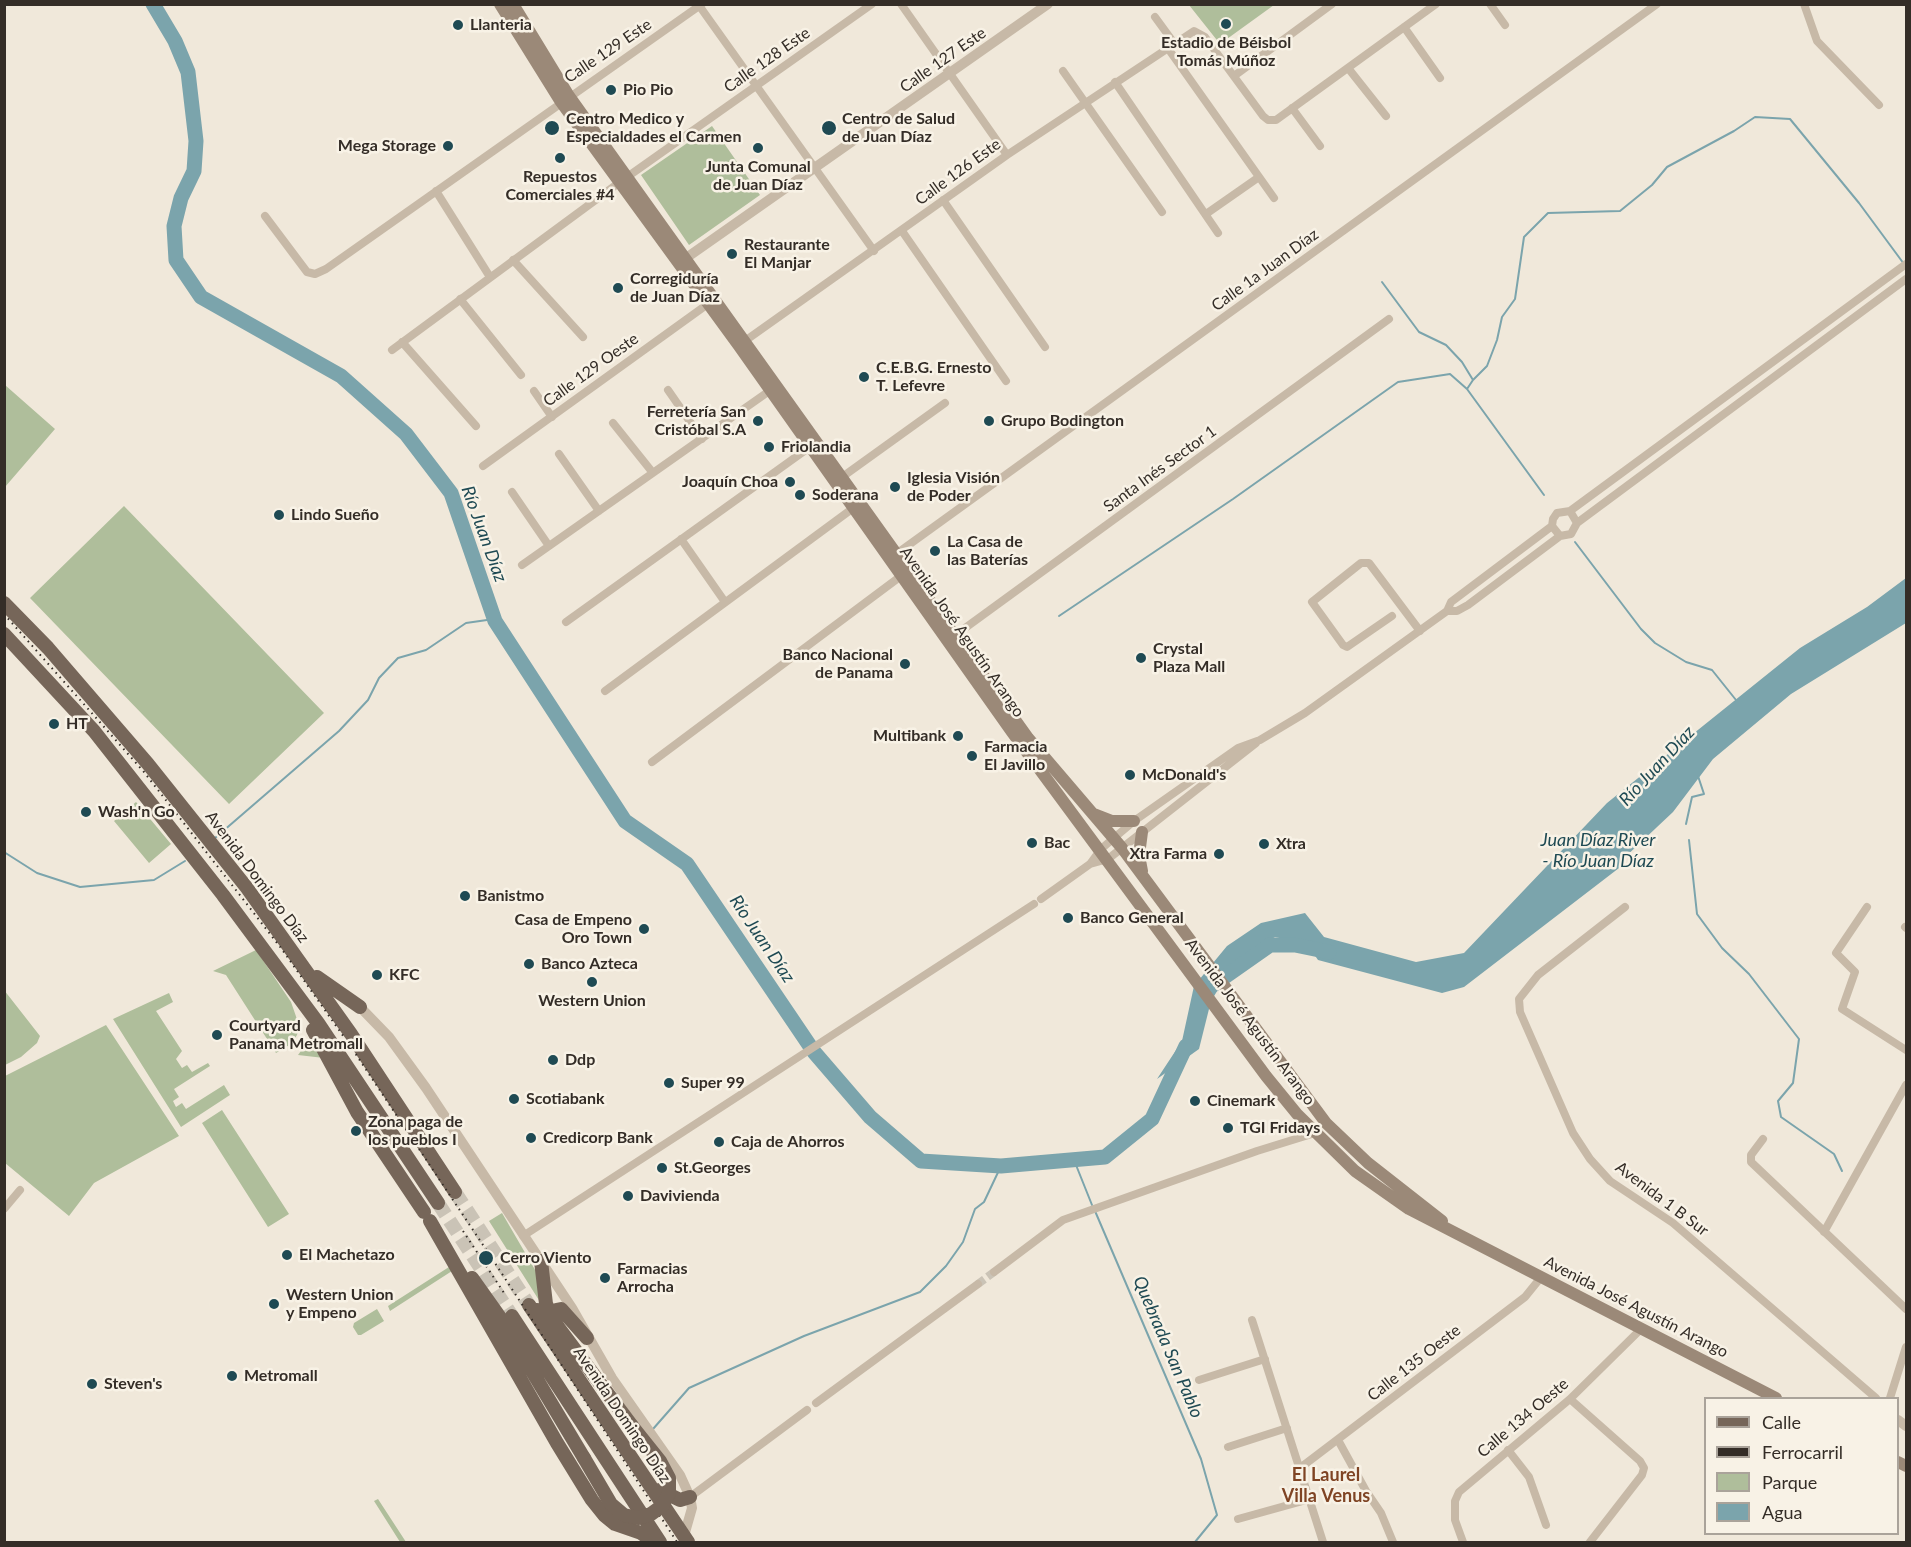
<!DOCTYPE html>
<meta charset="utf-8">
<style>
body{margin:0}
#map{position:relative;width:1911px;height:1547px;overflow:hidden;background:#f0e8da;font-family:Lato,sans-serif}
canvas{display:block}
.frame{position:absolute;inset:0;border:6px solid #342d27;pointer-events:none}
.legend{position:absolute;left:1704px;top:1397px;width:195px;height:138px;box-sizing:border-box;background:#f8f2e6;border:2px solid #aaa39a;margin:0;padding:8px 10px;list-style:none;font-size:18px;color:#342d27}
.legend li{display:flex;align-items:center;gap:12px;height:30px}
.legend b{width:30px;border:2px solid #aaa39a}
</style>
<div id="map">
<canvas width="1911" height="1547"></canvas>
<div class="frame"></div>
<ul class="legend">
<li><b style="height:8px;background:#766659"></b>Calle</li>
<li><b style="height:8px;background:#342d27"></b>Ferrocarril</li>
<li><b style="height:16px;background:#afbe9b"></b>Parque</li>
<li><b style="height:16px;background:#7ba4ac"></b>Agua</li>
</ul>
</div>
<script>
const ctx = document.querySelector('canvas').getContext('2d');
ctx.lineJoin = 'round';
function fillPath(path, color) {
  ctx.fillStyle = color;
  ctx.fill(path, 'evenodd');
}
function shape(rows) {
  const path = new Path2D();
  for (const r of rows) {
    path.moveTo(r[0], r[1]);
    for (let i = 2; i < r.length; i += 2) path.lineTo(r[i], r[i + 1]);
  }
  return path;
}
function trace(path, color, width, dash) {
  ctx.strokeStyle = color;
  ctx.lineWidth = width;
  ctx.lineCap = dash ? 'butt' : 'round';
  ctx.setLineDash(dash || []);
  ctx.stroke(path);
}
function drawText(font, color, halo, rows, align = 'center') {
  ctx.font = font + ' Lato,sans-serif';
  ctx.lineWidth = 5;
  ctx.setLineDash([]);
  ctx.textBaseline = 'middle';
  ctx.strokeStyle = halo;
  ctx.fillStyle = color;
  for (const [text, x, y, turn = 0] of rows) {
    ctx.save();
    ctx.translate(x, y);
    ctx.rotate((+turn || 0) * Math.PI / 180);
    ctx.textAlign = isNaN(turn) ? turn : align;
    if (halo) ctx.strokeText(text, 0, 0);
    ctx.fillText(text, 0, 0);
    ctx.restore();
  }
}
const green = shape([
 [1189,5,1274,5,1220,44],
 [712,126,760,195,689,245,641,175],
 [5,385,55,429,5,487],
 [124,506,324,713,229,804,30,598],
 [136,802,171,844,149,863,114,821],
 [256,950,291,1002,299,1025,297,1035,291,1044,276,1053,226,975,213,971],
 [4,990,40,1036,37,1043,21,1057,5,1065],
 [169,993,173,1002,156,1011,182,1051,176,1059,182,1068,187,1065,192,1072,208,1063,210,1066,174,1089,179,1097,173,1101,176,1107,182,1103,186,1109,224,1085,230,1095,181,1127,113,1019],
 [106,1025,179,1136,94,1183,69,1216,5,1163,5,1076],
 [311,1037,324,1058,298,1055],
 [222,1110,289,1214,268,1227,202,1123],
 [502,1213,538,1275,542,1305,489,1221],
 [449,1267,452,1271,390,1311,388,1306],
 [377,1309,384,1321,361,1335,358,1335,353,1327,354,1323],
 [378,1499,406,1542,400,1542,374,1501]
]);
const water = shape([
 [1906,578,1906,623,1791,694,1713,759,1673,812,1622,860,1619,868,1464,987,1442,993,1318,960,1307,944,1275,937,1235,962,1211,1001,1199,1049,1157,1079,1182,1041,1194,986,1227,946,1261,923,1305,913,1324,937,1416,962,1464,953,1607,803,1800,648,1867,607]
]);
const stream = shape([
 [1382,282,1419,332,1446,345,1462,362,1473,380,1467,389],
 [1473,380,1487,366,1497,340,1502,317,1515,299,1524,237,1548,213,1620,211,1652,185,1667,167,1734,131,1755,117,1790,119,1859,203,1904,264],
 [1575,542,1641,629,1655,643,1686,662,1712,670,1736,700],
 [1059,616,1233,499,1398,382,1450,374,1467,389,1544,495],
 [1686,824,1692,797,1704,794,1698,776],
 [215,838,339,731,368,700,379,678,398,658,426,650,466,623,494,619],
 [1689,840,1697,914,1722,948,1749,974,1799,1039,1793,1083,1778,1101,1781,1117,1834,1154,1842,1171],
 [4,852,37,873,80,887,154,880,185,861],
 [1074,1160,1092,1205],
 [1095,1211,1201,1459,1217,1515,1195,1542],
 [653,1429,689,1388,804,1336,920,1292,946,1266,963,1242,975,1209,984,1202,1001,1166]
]);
const river = shape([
 [153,4,175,41,188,72,196,141,194,171,181,198,174,226,176,260,201,297,341,376,406,434,451,493,495,621,625,821,687,864,814,1052,870,1117,921,1161,1001,1166,1105,1157,1152,1119,1186,1046],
 [1213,985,1270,945,1295,945,1329,952]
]);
const minorTunnel = shape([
 [978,1284,994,1272]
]);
const primaryTunnel = shape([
 [455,1192,529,1305],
 [438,1203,512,1316]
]);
const minor = shape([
 [698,4,874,251],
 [901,4,1007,155],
 [1490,4,1505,25],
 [1804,4,1817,41,1879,105],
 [1155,17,1174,43],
 [1404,27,1440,78],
 [1167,47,1274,198],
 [1348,68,1386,116],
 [1063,71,1162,212],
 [1234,76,1332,4],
 [1115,82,1218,233],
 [1292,108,1320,146],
 [436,191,490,277],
 [943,200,1045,347],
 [1206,214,1259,177],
 [265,216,307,272,315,274,326,269,702,4],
 [902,231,1006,381],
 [513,260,583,337],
 [460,299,521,375],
 [402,342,476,426],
 [742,343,1007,155,1194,31,1205,37,1263,116,1268,120,1276,120,1436,4],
 [392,350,620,182,872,4],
 [668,390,702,439],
 [534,391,552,417],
 [613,423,653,473],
 [559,454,599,511],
 [483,466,712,301],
 [838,480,945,403],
 [512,492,549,546],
 [1570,511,1906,264],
 [1577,523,1906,279],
 [681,539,725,602],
 [892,557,1657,4],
 [522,565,775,387],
 [1447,611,1457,611,1468,605,1560,536,1571,534,1577,523,1570,511,1557,513,1553,519,1552,526,1560,536],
 [1392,616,1347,647,1343,645,1312,602,1361,563,1369,563,1420,631],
 [566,622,814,444],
 [950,639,1389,319],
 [605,691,856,506],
 [652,762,901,576],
 [1090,864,1108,859,1256,743],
 [1041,899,1090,864,1101,849,1134,821,1238,748,1260,740,1305,713,1447,611,1451,602,1552,526],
 [1625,907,1538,975,1519,999,1520,1012,1573,1133,1590,1159,1610,1181,1673,1223,1876,1398],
 [1867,907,1836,953,1855,972,1842,1009,1906,1050],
 [1905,927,1906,928],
 [1763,1139,1751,1155,1751,1162,1906,1309],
 [4,1209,20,1190],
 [1824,1232,1906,1085],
 [523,1236,1034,904],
 [994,1272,1063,1220,1257,1151,1315,1133],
 [1252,1320,1323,1542],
 [1199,1380,1265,1359],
 [1890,1398,1906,1347],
 [1570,1399,1640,1461,1644,1468,1642,1475,1590,1542],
 [816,1403,978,1284],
 [1338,1440,1366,1491,1381,1513,1393,1542],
 [1228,1447,1287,1428],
 [1508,1450,1529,1477,1546,1525],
 [1300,1468,1525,1297,1542,1276],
 [690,1497,807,1410],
 [1238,1519,1310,1499],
 [1463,1542,1455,1520,1455,1501,1459,1492,1570,1399,1642,1328]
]);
const tertiary = shape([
 [679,263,1048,4],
 [360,1007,389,1037,426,1088,572,1308,612,1378,680,1475,690,1497,692,1508,684,1536],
 [1898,1420,1906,1426]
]);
const secondary = shape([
 [500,4,561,102,739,346,1012,732,1266,1076,1297,1114,1355,1171,1409,1209,1776,1398],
 [513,4,569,96,1028,738,1122,848,1326,1123,1368,1163,1442,1221],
 [1094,814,1112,821,1134,821],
 [1142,871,1139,855,1142,832],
 [1898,1462,1906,1466]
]);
const primary = shape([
 [4,603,48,648,148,764,247,888,351,1034,455,1192],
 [4,634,94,731,223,895,318,1023,438,1203],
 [317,977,360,1007],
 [313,1030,357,1112,424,1212],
 [430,1221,557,1443,592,1500,604,1515,615,1524,641,1533,654,1542],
 [541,1261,546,1304,554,1321],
 [472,1278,499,1316,584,1458],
 [529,1305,688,1542],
 [537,1310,555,1323,632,1426],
 [512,1316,660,1542],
 [552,1317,556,1310,561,1309,587,1338],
 [660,1490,680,1500,690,1497]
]);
const rail = shape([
 [4,614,144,772,281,948,351,1047,493,1260,677,1542],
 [463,1231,506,1296]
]);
const primaryBridge = shape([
 [584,1458,611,1504,624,1515,638,1518,651,1514,662,1506,669,1493,669,1478,660,1461,632,1426]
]);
const markers = [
 [1226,24,6,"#1f4a53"],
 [458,25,6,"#1f4a53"],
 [611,90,6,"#1f4a53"],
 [552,128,8,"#1f4a53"],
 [829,128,8,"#1f4a53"],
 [448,146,6,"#1f4a53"],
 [758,148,6,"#1f4a53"],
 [560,158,6,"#1f4a53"],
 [732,254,6,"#1f4a53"],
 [618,288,6,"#1f4a53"],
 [864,377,6,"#1f4a53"],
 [758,421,6,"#1f4a53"],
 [989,421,6,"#1f4a53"],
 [769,447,6,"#1f4a53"],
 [790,482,6,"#1f4a53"],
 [895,487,6,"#1f4a53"],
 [800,495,6,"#1f4a53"],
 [279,515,6,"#1f4a53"],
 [935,551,6,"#1f4a53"],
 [1141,658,6,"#1f4a53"],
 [905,664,6,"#1f4a53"],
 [54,724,6,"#1f4a53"],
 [958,736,6,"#1f4a53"],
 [972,756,6,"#1f4a53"],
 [1130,775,6,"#1f4a53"],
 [86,812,6,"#1f4a53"],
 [1032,843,6,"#1f4a53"],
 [1264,844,6,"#1f4a53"],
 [1219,854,6,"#1f4a53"],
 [465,896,6,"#1f4a53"],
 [1068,918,6,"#1f4a53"],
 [644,929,6,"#1f4a53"],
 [529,964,6,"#1f4a53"],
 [377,975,6,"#1f4a53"],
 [592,982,6,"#1f4a53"],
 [217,1035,6,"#1f4a53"],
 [553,1060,6,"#1f4a53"],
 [669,1083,6,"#1f4a53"],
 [514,1099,6,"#1f4a53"],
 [1195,1101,6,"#1f4a53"],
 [1228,1128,6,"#1f4a53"],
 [356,1131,6,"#1f4a53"],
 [531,1138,6,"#1f4a53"],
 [719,1142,6,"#1f4a53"],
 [662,1168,6,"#1f4a53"],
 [628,1196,6,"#1f4a53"],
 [287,1255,6,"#1f4a53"],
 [486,1258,8,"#1f4a53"],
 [605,1278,6,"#1f4a53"],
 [274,1304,6,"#1f4a53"],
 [232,1376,6,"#1f4a53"],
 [92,1384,6,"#1f4a53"]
];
const poiNames = [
 ["Llanteria",470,25],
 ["Estadio de Béisbol",1226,43,"center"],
 ["Tomás Múñoz",1226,61,"center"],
 ["Pio Pio",623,90],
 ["Centro Medico y",566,119],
 ["Especialdades el Carmen",566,137],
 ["Centro de Salud",842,119],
 ["de Juan Díaz",842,137],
 ["Mega Storage",436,146,"right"],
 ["Junta Comunal",758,167,"center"],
 ["de Juan Díaz",758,185,"center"],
 ["Repuestos",560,177,"center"],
 ["Comerciales #4",560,195,"center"],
 ["Restaurante",744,245],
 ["El Manjar",744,263],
 ["Corregiduría",630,279],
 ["de Juan Díaz",630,297],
 ["C.E.B.G. Ernesto",876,368],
 ["T. Lefevre",876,386],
 ["Ferretería San",746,412,"right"],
 ["Cristóbal S.A",746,430,"right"],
 ["Grupo Bodington",1001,421],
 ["Friolandia",781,447],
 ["Iglesia Visión",907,478],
 ["de Poder",907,496],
 ["Joaquín Choa",778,482,"right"],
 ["Soderana",812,495],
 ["Lindo Sueño",291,515],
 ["La Casa de",947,542],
 ["las Baterías",947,560],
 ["Crystal",1153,649],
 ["Plaza Mall",1153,667],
 ["Banco Nacional",893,655,"right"],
 ["de Panama",893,673,"right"],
 ["HT",66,724],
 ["Multibank",946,736,"right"],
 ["Farmacia",984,747],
 ["El Javillo",984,765],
 ["McDonald's",1142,775],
 ["Wash'n Go",98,812],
 ["Bac",1044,843],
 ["Xtra",1276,844],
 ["Xtra Farma",1207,854,"right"],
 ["Banistmo",477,896],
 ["Banco General",1080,918],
 ["Casa de Empeno",632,920,"right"],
 ["Oro Town",632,938,"right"],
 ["Banco Azteca",541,964],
 ["KFC",389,975],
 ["Western Union",592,1001,"center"],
 ["Courtyard",229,1026],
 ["Panama Metromall",229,1044],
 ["Ddp",565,1060],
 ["Super 99",681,1083],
 ["Scotiabank",526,1099],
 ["Cinemark",1207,1101],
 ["Zona paga de",368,1122],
 ["los pueblos I",368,1140],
 ["TGI Fridays",1240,1128],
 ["Credicorp Bank",543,1138],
 ["Caja de Ahorros",731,1142],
 ["St.Georges",674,1168],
 ["Davivienda",640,1196],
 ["El Machetazo",299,1255],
 ["Cerro Viento",500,1258],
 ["Farmacias",617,1269],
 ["Arrocha",617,1287],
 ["Western Union",286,1295],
 ["y Empeno",286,1313],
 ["Metromall",244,1376],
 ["Steven's",104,1384]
];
const streetNames = [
 ["Calle 129 Este",608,51,-34],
 ["Calle 128 Este",767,60,-35],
 ["Calle 127 Este",943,60,-35],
 ["Calle 126 Este",958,172,-36],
 ["Calle 1a Juan Díaz",1265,270,-36],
 ["Calle 129 Oeste",591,370,-36],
 ["Santa Inés Sector 1",1160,469,-36],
 ["Avenida José Agustín Arango",962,632,55],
 ["Avenida Domingo Díaz",257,877,53],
 ["Avenida José Agustín Arango",1250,1022,53],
 ["Avenida 1 B Sur",1662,1199,37],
 ["Avenida José Agustín Arango",1636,1307,27],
 ["Calle 135 Oeste",1414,1363,-38],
 ["Avenida Domingo Díaz",622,1415,56],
 ["Calle 134 Oeste",1523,1418,-40]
];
const waterNames = [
 ["Río Juan Díaz",484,534,70],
 ["Río Juan Díaz",1657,766,-47],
 ["Juan Díaz River",1598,840],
 ["- Río Juan Díaz",1598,861],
 ["Río Juan Díaz",762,939,56],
 ["Quebrada San Pablo",1168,1347,67]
];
const neighbourhoodNames = [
 ["El Laurel",1326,1475],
 ["Villa Venus",1326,1496]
];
fillPath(green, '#afbe9b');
fillPath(water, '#7ba4ac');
trace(stream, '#7ba4ac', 2);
trace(river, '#7ba4ac', 15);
trace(minorTunnel, '#cac3b6', 8, [8, 4]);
trace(primaryTunnel, '#cac3b6', 14, [14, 7]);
trace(minor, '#c7b9a7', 8);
trace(tertiary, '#c7b9a7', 10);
trace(secondary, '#9b8978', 12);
trace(primary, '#766659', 14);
trace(rail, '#342d27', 2, [1.5, 4.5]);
trace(primaryBridge, '#766659', 14);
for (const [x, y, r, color] of markers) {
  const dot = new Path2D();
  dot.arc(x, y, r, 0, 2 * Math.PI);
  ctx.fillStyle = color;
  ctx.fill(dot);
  trace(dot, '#f8f2e6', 2);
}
drawText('bold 16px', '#342d27', '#f8f2e6', poiNames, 'left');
drawText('16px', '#342d27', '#f8f2e6', streetNames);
drawText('italic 18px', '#1f4a53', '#f8f2e6', waterNames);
drawText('bold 18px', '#7f4424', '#f8f2e6', neighbourhoodNames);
</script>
